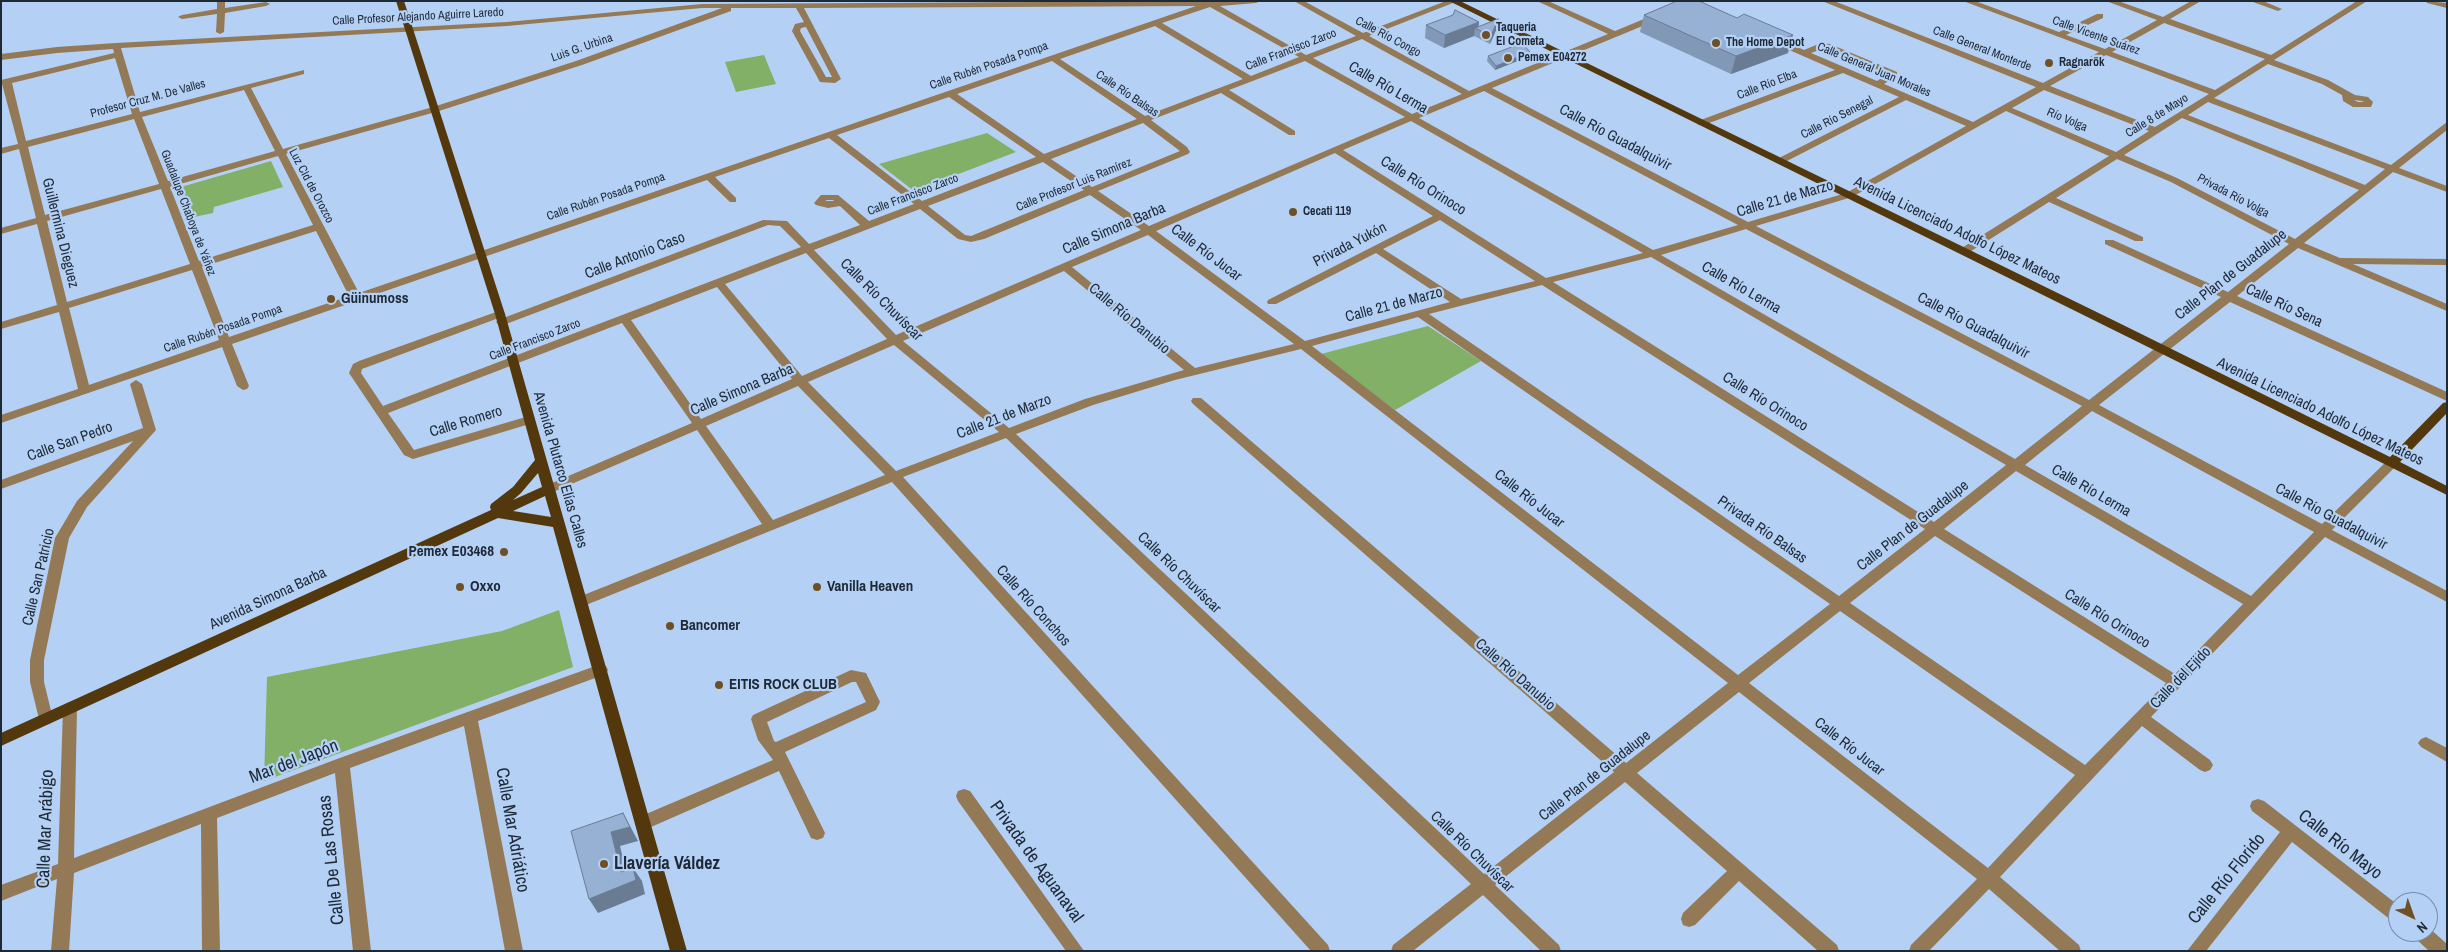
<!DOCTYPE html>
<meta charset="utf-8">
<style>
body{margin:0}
#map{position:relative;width:2448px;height:952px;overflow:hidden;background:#b4d0f5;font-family:"Archivo Narrow",sans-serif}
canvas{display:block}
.frame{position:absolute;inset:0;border:2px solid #1e2936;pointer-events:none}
.north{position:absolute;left:2388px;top:892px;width:50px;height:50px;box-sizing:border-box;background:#b4d0f5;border:1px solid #788da9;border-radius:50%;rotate:138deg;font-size:14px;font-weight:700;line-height:20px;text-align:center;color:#1e2936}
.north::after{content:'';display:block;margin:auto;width:18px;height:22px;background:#6e5024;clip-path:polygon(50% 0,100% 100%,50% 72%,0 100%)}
</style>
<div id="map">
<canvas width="2448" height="952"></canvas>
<div class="frame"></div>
<div class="north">N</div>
</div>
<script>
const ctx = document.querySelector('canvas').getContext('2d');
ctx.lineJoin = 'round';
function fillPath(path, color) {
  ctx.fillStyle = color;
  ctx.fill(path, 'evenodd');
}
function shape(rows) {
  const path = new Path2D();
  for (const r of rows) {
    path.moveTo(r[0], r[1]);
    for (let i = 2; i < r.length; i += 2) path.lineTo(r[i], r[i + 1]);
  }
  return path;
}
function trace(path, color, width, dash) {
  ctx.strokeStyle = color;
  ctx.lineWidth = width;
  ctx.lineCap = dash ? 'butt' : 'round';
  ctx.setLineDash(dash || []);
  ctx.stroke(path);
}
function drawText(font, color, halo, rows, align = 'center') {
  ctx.font = font + ' "Archivo Narrow",sans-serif';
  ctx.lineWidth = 4.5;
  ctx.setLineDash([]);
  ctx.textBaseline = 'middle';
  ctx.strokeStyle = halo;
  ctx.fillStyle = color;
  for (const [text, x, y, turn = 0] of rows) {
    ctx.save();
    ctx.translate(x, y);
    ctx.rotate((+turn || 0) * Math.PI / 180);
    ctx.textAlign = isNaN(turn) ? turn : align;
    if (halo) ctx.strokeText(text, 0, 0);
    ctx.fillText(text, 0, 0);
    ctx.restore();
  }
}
const green = shape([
 [764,55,776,84,736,92,725,62],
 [987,133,1016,152,914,191,879,164],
 [271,161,283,187,214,207,213,213,194,217,181,187],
 [1428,326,1481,361,1395,410,1321,354],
 [559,610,573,667,264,781,267,677,502,631]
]);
const minor = shape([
 [217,1,225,1,225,8,266,2,270,4,266,6,225,13,224,32,220,34,216,32,217,14,182,19,178,17,182,15,217,9,217,1],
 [1212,1,1260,1,1256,3,1220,6,1306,55,1356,36,1294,1,1304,1,1363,33,1446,1,1458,1,1369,36,1469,91,1608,34,1537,1,1548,1,1615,31,1656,14,1662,14,1662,18,1492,88,1748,222,1846,193,1966,126,1906,100,1783,163,1777,163,1777,159,1899,97,1843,73,1704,125,1698,125,1698,121,1835,70,1771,42,1771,38,1777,38,1804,50,1821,43,1830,44,1897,72,1897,76,1884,84,1973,122,2036,87,1822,1,1834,1,2043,83,2099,52,1963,1,1975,1,2059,32,2097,14,2103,14,2103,18,2066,35,2105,49,2157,20,2106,1,2118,1,2163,17,2191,1,2201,1,2170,19,2271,55,2357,1,2367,1,2274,60,2328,80,2355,95,2368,97,2373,102,2371,107,2353,107,2343,101,2342,95,2322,84,2268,64,2214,98,2391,165,2447,122,2447,130,2399,168,2447,186,2447,192,2393,172,2304,243,2340,258,2447,259,2446,265,2353,264,2447,304,2447,311,2298,248,2237,296,2447,392,2447,401,2230,302,2099,405,2322,524,2387,461,2395,461,2397,464,2395,467,2332,530,2447,591,2447,602,2325,537,2151,717,2210,760,2213,765,2210,770,2205,772,2200,770,2142,726,2000,877,2079,945,2081,951,2060,951,1989,889,1929,951,1909,951,1911,945,1977,879,1739,692,1637,773,1837,945,1839,951,1818,951,1739,881,1695,925,1689,927,1683,925,1681,919,1683,913,1727,871,1625,782,1495,885,1559,945,1561,951,1541,951,1483,895,1413,951,1391,951,1393,945,1471,884,1006,438,903,477,1328,945,1330,951,1311,951,892,482,581,607,576,606,574,602,576,598,762,524,697,430,553,492,545,492,543,489,545,486,692,423,622,323,388,413,414,450,529,416,535,420,533,423,413,459,404,455,349,373,353,364,359,361,496,312,504,312,505,314,504,316,362,369,361,373,383,406,801,247,780,226,768,225,506,324,498,324,496,322,498,320,763,220,787,221,809,244,860,225,840,206,828,208,816,205,814,203,821,195,838,195,869,221,914,204,829,138,715,177,736,198,736,202,730,202,707,180,232,344,249,386,247,389,243,390,237,386,222,347,1,423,1,415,78,389,59,312,1,329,1,322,57,305,37,224,1,234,1,228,36,218,19,149,1,154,1,148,18,144,1,80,114,53,113,49,57,53,1,60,1,54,57,47,116,43,507,22,702,4,1212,1],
 [1196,6,359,293,286,154,439,111,582,65,731,11,731,8,796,8,804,22,795,24,792,31,820,82,835,83,841,79,804,8,1196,6],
 [1210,7,1299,57,1251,76,1162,23,1210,7],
 [702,8,722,8,576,61,433,107,283,149,251,88,304,74,304,70,140,112,121,48,507,26,702,8],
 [2164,23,2265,59,2215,90,2112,52,2164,23],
 [1155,26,1243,79,1145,116,1060,59,1155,26],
 [806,27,832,77,826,77,800,31,801,28,806,27],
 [1362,39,1462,94,1412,114,1313,58,1362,39],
 [1822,49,1826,49,1888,74,1877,81,1811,53,1822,49],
 [2106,55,2209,94,2155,127,2050,86,2106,55],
 [115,58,132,114,26,141,12,83,115,58],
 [1052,61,1137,119,1044,154,957,94,1052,61],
 [1305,61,1405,117,1149,226,1098,191,1188,154,1190,152,1187,147,1151,120,1221,93,1289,135,1295,135,1295,131,1229,90,1305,61],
 [244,90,275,151,168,181,142,117,244,90],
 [2044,90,2149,131,2116,152,2012,108,2044,90],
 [1484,91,1738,225,1653,250,1419,118,1484,91],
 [949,97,1036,157,922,201,837,135,949,97],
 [2354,100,2362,101,2364,102,2358,102,2354,100],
 [2208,102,2385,169,2365,185,2188,115,2208,102],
 [2006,111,2109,156,1960,249,1960,253,1968,253,2049,202,2135,241,2143,241,2143,237,2056,198,2117,159,2171,182,2289,244,2228,292,2113,240,2105,240,2105,244,2221,297,2089,400,1756,226,1852,197,2006,111],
 [2182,118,2359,190,2295,239,2177,178,2124,155,2182,118],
 [134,119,159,184,45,215,28,147,134,119],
 [1411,121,1643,253,1546,278,1343,150,1411,121],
 [1143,123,1180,151,1092,187,1051,159,1143,123],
 [1335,153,1433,216,1268,300,1267,302,1268,304,1276,304,1376,253,1450,302,1305,341,1156,231,1335,153],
 [278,156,313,225,199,261,170,187,278,156],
 [1043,162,1084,190,971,236,965,235,928,206,1043,162],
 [161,189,190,264,67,302,47,221,161,189],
 [1090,195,1141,230,896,335,814,250,920,209,958,239,971,242,984,239,1090,195],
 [827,200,833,200,834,201,825,201,827,200],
 [1440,220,1535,281,1461,299,1383,249,1440,220],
 [1746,229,2082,406,2015,459,1661,255,1746,229],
 [316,231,349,296,229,337,202,267,316,231],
 [1148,235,1294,344,1195,368,1072,267,1148,235],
 [806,253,887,339,802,376,725,284,806,253],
 [1651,257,2006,465,1934,522,1553,282,1651,257],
 [192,270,219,340,89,385,69,308,192,270],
 [1064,271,1184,370,1085,399,1009,428,903,341,1064,271],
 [1542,285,1925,529,1839,596,1429,314,1542,285],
 [717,287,792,379,701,419,631,320,717,287],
 [1418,317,1830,604,1738,675,1312,346,1418,317],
 [894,345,999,432,896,471,808,382,894,345],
 [1301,349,1728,683,1626,763,1201,398,1193,398,1191,401,1193,404,1614,772,1484,874,1016,434,1093,405,1175,380,1301,349],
 [798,386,885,475,773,520,706,426,798,386],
 [2092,411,2314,532,2251,596,2025,465,2092,411],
 [2016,471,2243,604,2175,674,1944,529,2016,471],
 [1935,536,2166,683,2085,765,1850,603,1935,536],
 [1840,611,2075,775,1988,868,1749,683,1840,611],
 [2250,1,2263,1,2282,9,2278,11,2250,1],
 [2426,1,2447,3,2447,8,2427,3,2426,1],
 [136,380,142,384,156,430,87,507,69,538,44,660,44,682,53,719,51,723,46,725,41,723,39,719,30,682,30,660,55,538,77,501,133,441,1,489,1,480,143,428,130,384,136,380],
 [601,664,606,666,608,670,606,674,478,721,523,951,505,951,464,726,350,768,371,951,353,951,335,773,217,818,220,951,202,951,201,824,74,873,69,951,51,951,57,879,1,901,1,885,58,864,63,708,65,704,70,702,75,704,77,708,74,858,337,759,601,664],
 [851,670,866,673,880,702,876,710,785,752,825,833,823,838,817,840,811,838,779,771,651,827,645,829,639,827,637,822,639,817,773,760,758,740,751,719,753,715,851,670],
 [852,682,856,682,866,702,776,742,774,741,767,722,852,682],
 [2426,737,2447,748,2447,762,2421,747,2418,743,2421,739,2426,737],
 [964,789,970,791,1084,951,1066,951,958,801,956,796,958,791,964,789],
 [2258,799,2264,801,2398,905,2398,923,2392,921,2292,842,2206,951,2187,951,2280,832,2252,811,2250,806,2252,801,2258,799],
 [2428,927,2447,944,2447,951,2429,951,2415,938,2413,932,2428,932,2428,927]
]);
const major = shape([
 [396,1,404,1,505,314,687,951,670,951,553,527,498,518,1,746,1,733,491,510,490,507,491,504,513,487,535,460,495,314,396,1],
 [538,473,542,487,513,500,521,493,538,473],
 [545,496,551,517,513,511,545,496],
 [1449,1,1460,1,2115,321,2390,457,2443,403,2447,402,2447,413,2400,462,2447,486,2447,495,1449,1]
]);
const wall = shape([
 [1644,15,1788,53,1731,74,1640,32],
 [1498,19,1497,28,1490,44,1474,36,1444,48,1425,38,1426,25,1479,22,1479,27],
 [1530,52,1530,56,1495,70,1487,61,1488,56]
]);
const shadedWall = shape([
 [1498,19,1497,28,1490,44,1491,36],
 [1479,22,1478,29,1475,28,1474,36,1444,48,1445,35],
 [1793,35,1788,53,1731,74,1736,56],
 [1530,52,1530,56,1495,70,1496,66],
 [623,813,638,841,620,846,629,883,633,868,642,881,645,894,598,913,589,899,611,832]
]);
const building = shape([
 [1677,1,1699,1,1737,18,1744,14,1793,35,1736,56,1644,15,1677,1],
 [1455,10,1479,22,1445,35,1426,25,1453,15,1455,10],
 [1498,19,1491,36,1475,28,1498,19],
 [1522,43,1530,52,1496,66,1488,56,1522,43],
 [623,813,630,827,611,832,621,872,633,868,636,880,589,899,571,831,623,813]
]);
const markers = [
 [1486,35,5,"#6e5024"],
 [1716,43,5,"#6e5024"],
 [1508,58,5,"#6e5024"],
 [2049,63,5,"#6e5024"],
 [1293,212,5,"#6e5024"],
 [331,299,5,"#6e5024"],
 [504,552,5,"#6e5024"],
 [460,587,5,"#6e5024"],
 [817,587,5,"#6e5024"],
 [670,626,5,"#6e5024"],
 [719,685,5,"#6e5024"],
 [604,864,5,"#6e5024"]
];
const farStreetnames = [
 ["Calle Profesor Alejando Aguirre Laredo",418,17,-3],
 ["Calle Vicente Suárez",2096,36,20],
 ["Calle Río Congo",1388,37,28],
 ["Luis G. Urbina",582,48,-19],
 ["Calle General Monterde",1982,49,21],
 ["Calle Francisco Zarco",1291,50,-21],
 ["Calle Rubén Posada Pompa",989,66,-19],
 ["Calle General Juan Morales",1874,70,23],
 ["Calle Río Elba",1767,85,-21],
 ["Calle Río Balsas",1127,94,34],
 ["Profesor Cruz M. De Valles",148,99,-15],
 ["Calle 8 de Mayo",2157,116,-32],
 ["Calle Río Senegal",1837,118,-27],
 ["Río Volga",2067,120,23],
 ["Calle Profesor Luis Ramírez",1074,185,-22],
 ["Luz CId de Orozco",311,186,62],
 ["Calle Francisco Zarco",913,195,-21],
 ["Privada Río Volga",2233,196,28],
 ["Calle Rubén Posada Pompa",606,197,-19],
 ["Guadalupe Chaboya de Yáñez",188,213,69],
 ["Calle Rubén Posada Pompa",223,329,-19],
 ["Calle Francisco Zarco",535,340,-21]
];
const farPoinames = [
 ["Taqueria",1496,28],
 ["El Cometa",1496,42],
 ["The Home Depot",1726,43],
 ["Pemex E04272",1518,58],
 ["Ragnarök",2059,63],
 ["Cecati 119",1303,212]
];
const streetNames = [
 ["Calle Río Lerma",1388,88,30],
 ["Calle Río Guadalquivir",1615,138,28],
 ["Calle Río Orinoco",1423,186,32],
 ["Calle 21 de Marzo",1785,199,-16],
 ["Calle Simona Barba",1114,229,-23],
 ["Avenida Licenciado Adolfo López Mateos",1957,231,26],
 ["Guillermina Dieguez",60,233,76],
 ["Privada Yukón",1350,245,-27],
 ["Calle Río Jucar",1206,253,37],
 ["Calle Antonio Caso",635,256,-21],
 ["Calle Plan de Guadalupe",2231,275,-38],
 ["Calle Río Lerma",1741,288,30],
 ["Calle Río Chuvíscar",881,300,45],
 ["Calle 21 de Marzo",1394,305,-15],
 ["Calle Río Sena",2284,306,25],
 ["Calle Río Danubio",1129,319,40],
 ["Calle Río Guadalquivir",1973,326,28],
 ["Calle Simona Barba",742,390,-23],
 ["Calle Río Orinoco",1765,402,32],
 ["Avenida Licenciado Adolfo López Mateos",2320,412,26],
 ["Calle 21 de Marzo",1004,417,-21],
 ["Calle Romero",466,422,-17],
 ["Calle San Pedro",70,442,-20],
 ["Avenida Plutarco Elías Calles",560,470,74],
 ["Calle Río Lerma",2091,491,30],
 ["Calle Río Jucar",1529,499,38],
 ["Calle Río Guadalquivir",2331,517,28],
 ["Calle Plan de Guadalupe",1913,526,-38],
 ["Privada Río Balsas",1762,530,35],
 ["Calle Río Chuvíscar",1179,573,44],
 ["Calle San Patricio",39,577,-77],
 ["Avenida Simona Barba",268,599,-25],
 ["Calle Río Conchos",1033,606,48],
 ["Calle Río Orinoco",2107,619,32],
 ["Calle Río Danubio",1515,675,41],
 ["Calle del Ejido",2181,678,-46],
 ["Calle Río Jucar",1849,747,38],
 ["Calle Plan de Guadalupe",1595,776,-38],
 ["Calle Río Chuvíscar",1472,852,44]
];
const poiNames = [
 ["Güinumoss",341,299],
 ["Pemex E03468",494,552,"right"],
 ["Oxxo",470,587],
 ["Vanilla Heaven",827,587],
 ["Bancomer",680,626],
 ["EITIS ROCK CLUB",729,685]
];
const nearStreetnames = [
 ["Mar del Japón",294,762,-21],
 ["Calle Mar Arábigo",46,829,-88],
 ["Calle Mar Adriático",512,830,80],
 ["Calle Río Mayo",2340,845,38],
 ["Calle De Las Rosas",332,860,-96],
 ["Privada de Aguanaval",1036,862,54],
 ["Calle Río Florido",2227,879,-51]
];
const nearPoinames = [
 ["Llavería Váldez",614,864]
];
fillPath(green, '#81b066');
fillPath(minor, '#937955');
fillPath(major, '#53380d');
fillPath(wall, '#8198b6');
fillPath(shadedWall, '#697c94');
fillPath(building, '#96b1d4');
trace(building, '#697c94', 1);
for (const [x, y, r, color] of markers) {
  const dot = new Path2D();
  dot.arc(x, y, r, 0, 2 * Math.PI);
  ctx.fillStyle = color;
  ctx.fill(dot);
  trace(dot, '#b4d0f5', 2);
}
drawText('12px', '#1e2936', '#b4d0f5', farStreetnames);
drawText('bold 12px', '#1e2936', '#b4d0f5', farPoinames, 'left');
drawText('15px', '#1e2936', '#b4d0f5', streetNames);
drawText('bold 15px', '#1e2936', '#b4d0f5', poiNames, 'left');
drawText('18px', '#1e2936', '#b4d0f5', nearStreetnames);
drawText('bold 18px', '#1e2936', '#b4d0f5', nearPoinames, 'left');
</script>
